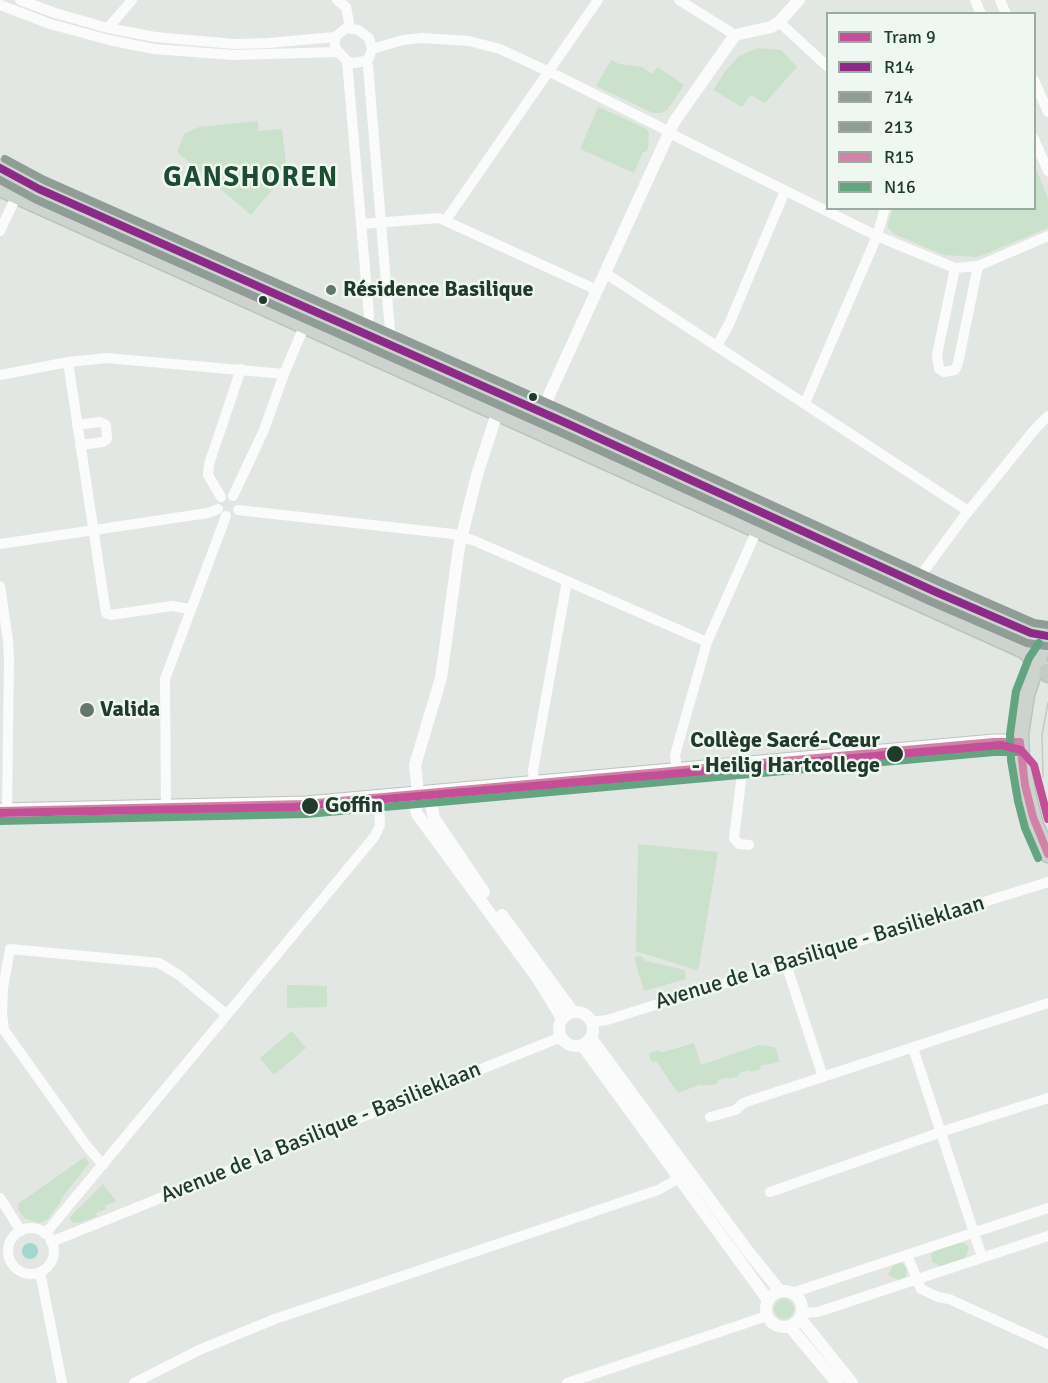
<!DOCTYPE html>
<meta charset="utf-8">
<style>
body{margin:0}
#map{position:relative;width:1048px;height:1383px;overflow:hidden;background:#e2e7e3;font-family:Signika,sans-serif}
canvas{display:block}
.legend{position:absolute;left:826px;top:12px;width:210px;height:198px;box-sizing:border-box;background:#eff7f1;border:2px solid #9caba2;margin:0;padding:8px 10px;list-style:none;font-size:18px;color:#203a2c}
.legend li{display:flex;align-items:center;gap:12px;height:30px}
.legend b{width:30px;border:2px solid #9caba2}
</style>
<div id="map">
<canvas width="1048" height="1383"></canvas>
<ul class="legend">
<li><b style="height:8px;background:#c44f97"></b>Tram 9</li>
<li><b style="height:8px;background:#8c2b87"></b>R14</li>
<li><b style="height:8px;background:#909c96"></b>714</li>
<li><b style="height:8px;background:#909c96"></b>213</li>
<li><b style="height:8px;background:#d083a6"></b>R15</li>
<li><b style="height:8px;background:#63a580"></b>N16</li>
</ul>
</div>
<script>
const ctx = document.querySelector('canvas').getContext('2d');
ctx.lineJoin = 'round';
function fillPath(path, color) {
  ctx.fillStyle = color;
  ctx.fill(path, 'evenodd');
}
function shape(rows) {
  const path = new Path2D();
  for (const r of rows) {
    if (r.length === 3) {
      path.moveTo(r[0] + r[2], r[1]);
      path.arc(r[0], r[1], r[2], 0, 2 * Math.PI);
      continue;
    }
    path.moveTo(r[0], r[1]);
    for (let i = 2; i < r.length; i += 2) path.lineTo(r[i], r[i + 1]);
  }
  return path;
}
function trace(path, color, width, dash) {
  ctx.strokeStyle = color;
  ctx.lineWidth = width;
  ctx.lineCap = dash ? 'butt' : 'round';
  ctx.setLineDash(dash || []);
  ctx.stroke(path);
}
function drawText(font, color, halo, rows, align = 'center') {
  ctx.font = font + ' Signika,sans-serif';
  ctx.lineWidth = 5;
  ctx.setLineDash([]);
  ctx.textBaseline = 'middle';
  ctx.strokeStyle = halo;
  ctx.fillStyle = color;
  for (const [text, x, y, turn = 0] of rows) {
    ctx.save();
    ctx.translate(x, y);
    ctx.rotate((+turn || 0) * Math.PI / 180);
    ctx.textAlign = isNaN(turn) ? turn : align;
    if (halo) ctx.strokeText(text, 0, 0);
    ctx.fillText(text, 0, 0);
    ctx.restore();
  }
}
const green = shape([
 [758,48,781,50,797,67,765,103,751,95,742,107,713,90,726,70,739,56],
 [611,60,619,64,642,67,652,74,658,67,684,85,667,110,661,113,653,113,596,86],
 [598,107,645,128,649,133,648,148,646,152,643,152,634,173,580,149],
 [258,121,258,131,282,129,287,172,251,215,177,152,184,134,199,127],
 [1035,166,1048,199,1048,228,978,257,944,255,894,234,888,228,888,223,893,209,1034,208],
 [638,844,718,852,699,967,696,970,636,951],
 [641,956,646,961,685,970,686,979,644,991,635,961,635,957],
 [289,985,327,986,327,1007,287,1008,287,986],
 [292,1031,306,1048,274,1075,260,1058],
 [694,1043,701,1065,759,1045,775,1047,780,1062,760,1066,761,1069,751,1072,750,1070,739,1073,739,1076,729,1079,728,1077,723,1079,718,1080,718,1083,708,1086,707,1084,702,1086,701,1084,678,1093,656,1061,653,1063,649,1057,650,1053,659,1050,660,1053],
 [85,1157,89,1163,64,1195,59,1204,48,1219,40,1223,24,1218,18,1209,19,1203],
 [103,1184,116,1201,105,1206,106,1209,96,1213,97,1216,79,1223,72,1222,69,1218],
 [960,1243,966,1244,969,1248,965,1258,941,1266,932,1262,931,1255,934,1251],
 [901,1263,907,1268,906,1276,899,1280,888,1275,893,1265],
 [784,1309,10]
]);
const water = shape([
 [30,1251,8]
]);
const minor = shape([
 [20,0,55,13,108,28,155,37,235,44,268,43,335,37],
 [337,0,346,7,350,28],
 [679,0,735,35],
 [975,0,981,14],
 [1000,0,1006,14],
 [0,5,50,24,109,40,154,49,233,55,338,52],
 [779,22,828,67],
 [108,28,132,0],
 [346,28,358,30,369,38,372,49,369,58,365,61,354,63,347,61,335,48,335,37,346,28],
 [372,49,403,40,422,38,469,41,500,49,558,76,658,126,681,139,877,236,955,268,978,266,1048,236],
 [347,61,369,315,365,338],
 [365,61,368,66,390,331,387,348],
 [1034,80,1048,112],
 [1034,139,1048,171],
 [446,220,598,0],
 [361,224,439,218,597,290],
 [0,231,17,195],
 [955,268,937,355,939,369,944,372,955,370,958,363,978,266],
 [605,273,968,511],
 [717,346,729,324,785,191],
 [68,362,106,613,111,615,172,606,190,609],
 [0,375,68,362,107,358,284,374],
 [805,403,877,236,885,208],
 [77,425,100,422,106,425,107,439,103,442,80,445],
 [233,496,264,430,284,374,306,322],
 [221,497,208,475,209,464,241,369],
 [238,510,453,534,475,541,707,642],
 [0,544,208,513,218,509],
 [918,583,924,571,963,518,1035,429,1048,416],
 [0,586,8,640,9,660,7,810],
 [743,765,734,838,739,844,749,845],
 [677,771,675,755,707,642,757,530],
 [534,784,533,770,567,581],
 [166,808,165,679,226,516],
 [786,964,823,1077],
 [592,1022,607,1020,1048,882],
 [913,1048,982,1257],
 [710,1117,736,1110,743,1103,1048,1003],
 [103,1165,86,1145,4,1030,2,1013,3,988,10,949,159,963,179,975,226,1014],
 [770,1192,953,1128,1048,1098],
 [0,1198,21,1231],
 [31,1251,23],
 [45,1234,375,836,380,825,379,805],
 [51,1242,561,1037],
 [907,1255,921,1289,938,1297,949,1299,1048,1344],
 [40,1272,62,1383],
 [792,1293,1048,1208],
 [802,1313,818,1312,1048,1236],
 [134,1383,199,1350,275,1319,658,1190,685,1175],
 [567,1383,767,1316]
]);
const tertiary = shape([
 [543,420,543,413,550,393,674,122,735,35,771,27,779,22,799,0],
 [418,793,415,765,441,678,459,547,477,475,497,413,539,413],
 [418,793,414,801,417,814,538,979,562,1018],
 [418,793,430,799,434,818,484,892],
 [502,915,573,1012],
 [576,1029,17],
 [591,1038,747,1250,780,1291],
 [582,1045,768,1300],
 [784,1309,18],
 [800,1318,852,1383],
 [790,1327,837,1383]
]);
const secondary = shape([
 [0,811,306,804,994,742,1020,742]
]);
const primary = shape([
 [0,168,39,189,566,423,936,592,1031,633,1048,636],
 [0,188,1024,650,1047,672],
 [1048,635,1042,647,1026,695,1020,734,1021,758,1028,798,1035,825,1048,854]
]);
const trunk = shape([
 [1047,672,1048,674]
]);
const tram = shape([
 [1043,777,1042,735,1048,703]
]);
const bus1 = shape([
 [0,168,39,189,566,423,936,592,1031,633,1048,636]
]);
const bus2 = shape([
 [0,180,35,199,562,433,932,602,1027,643,1046,646]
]);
const bus3 = shape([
 [5,159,44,180,570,413,940,582,1034,623,1048,625]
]);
const bus4 = shape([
 [1020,742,1025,785,1033,817,1048,854],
 [0,811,306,804,994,742,1020,742]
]);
const bus5 = shape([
 [0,821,307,814,994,752,1020,752],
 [1038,858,1025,828,1018,801,1011,760,1010,734,1016,691,1029,658,1039,643]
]);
const tram1 = shape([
 [0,813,294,807,1001,745,1021,750,1034,765,1048,819]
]);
const markers = [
 [331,290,6,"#64776c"],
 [263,300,5,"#203a2c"],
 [533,397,5,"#203a2c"],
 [87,710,8,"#64776c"],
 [895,754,9,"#203a2c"],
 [310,806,9,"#203a2c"]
];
const poiNames = [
 ["Résidence Basilique",343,290],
 ["Valida",100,710]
];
const stopNames = [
 ["Collège Sacré-Cœur",880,741],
 ["- Heilig Hartcollege",880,766],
 ["Goffin",325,806,"left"]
];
const streetNames = [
 ["Avenue de la Basilique - Basilieklaan",820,953,-17],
 ["Avenue de la Basilique - Basilieklaan",321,1133,-22]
];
const districtNames = [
 ["GANSHOREN",251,179]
];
fillPath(green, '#cae1cb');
fillPath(water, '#a2d7d0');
trace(secondary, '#bbc4be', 17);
trace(primary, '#bbc4bf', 19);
trace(trunk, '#bbc4bf', 19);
trace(minor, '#fbfbfb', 10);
trace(tertiary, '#fbfbfb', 12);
trace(secondary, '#fbfbfb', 15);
trace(primary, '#cdd4d0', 16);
trace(trunk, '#c3cbc7', 16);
trace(tram, '#c6c9c7', 1.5);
trace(bus1, '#8c2b87', 8);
trace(bus2, '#909c96', 8);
trace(bus3, '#909c96', 8);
trace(bus4, '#d083a6', 8);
trace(bus5, '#63a580', 8);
trace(tram1, '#c44f97', 8);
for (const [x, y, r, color] of markers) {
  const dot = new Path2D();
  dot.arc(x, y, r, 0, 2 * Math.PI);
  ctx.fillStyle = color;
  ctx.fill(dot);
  trace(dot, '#eff7f1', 2);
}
drawText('bold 22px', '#203a2c', '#eff7f1', poiNames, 'left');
drawText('bold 22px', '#203a2c', '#eff7f1', stopNames, 'right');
drawText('22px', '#203a2c', '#eff7f1', streetNames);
ctx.letterSpacing = '1.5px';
drawText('bold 28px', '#1c4c34', '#eff7f1', districtNames);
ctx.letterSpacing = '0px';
</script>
